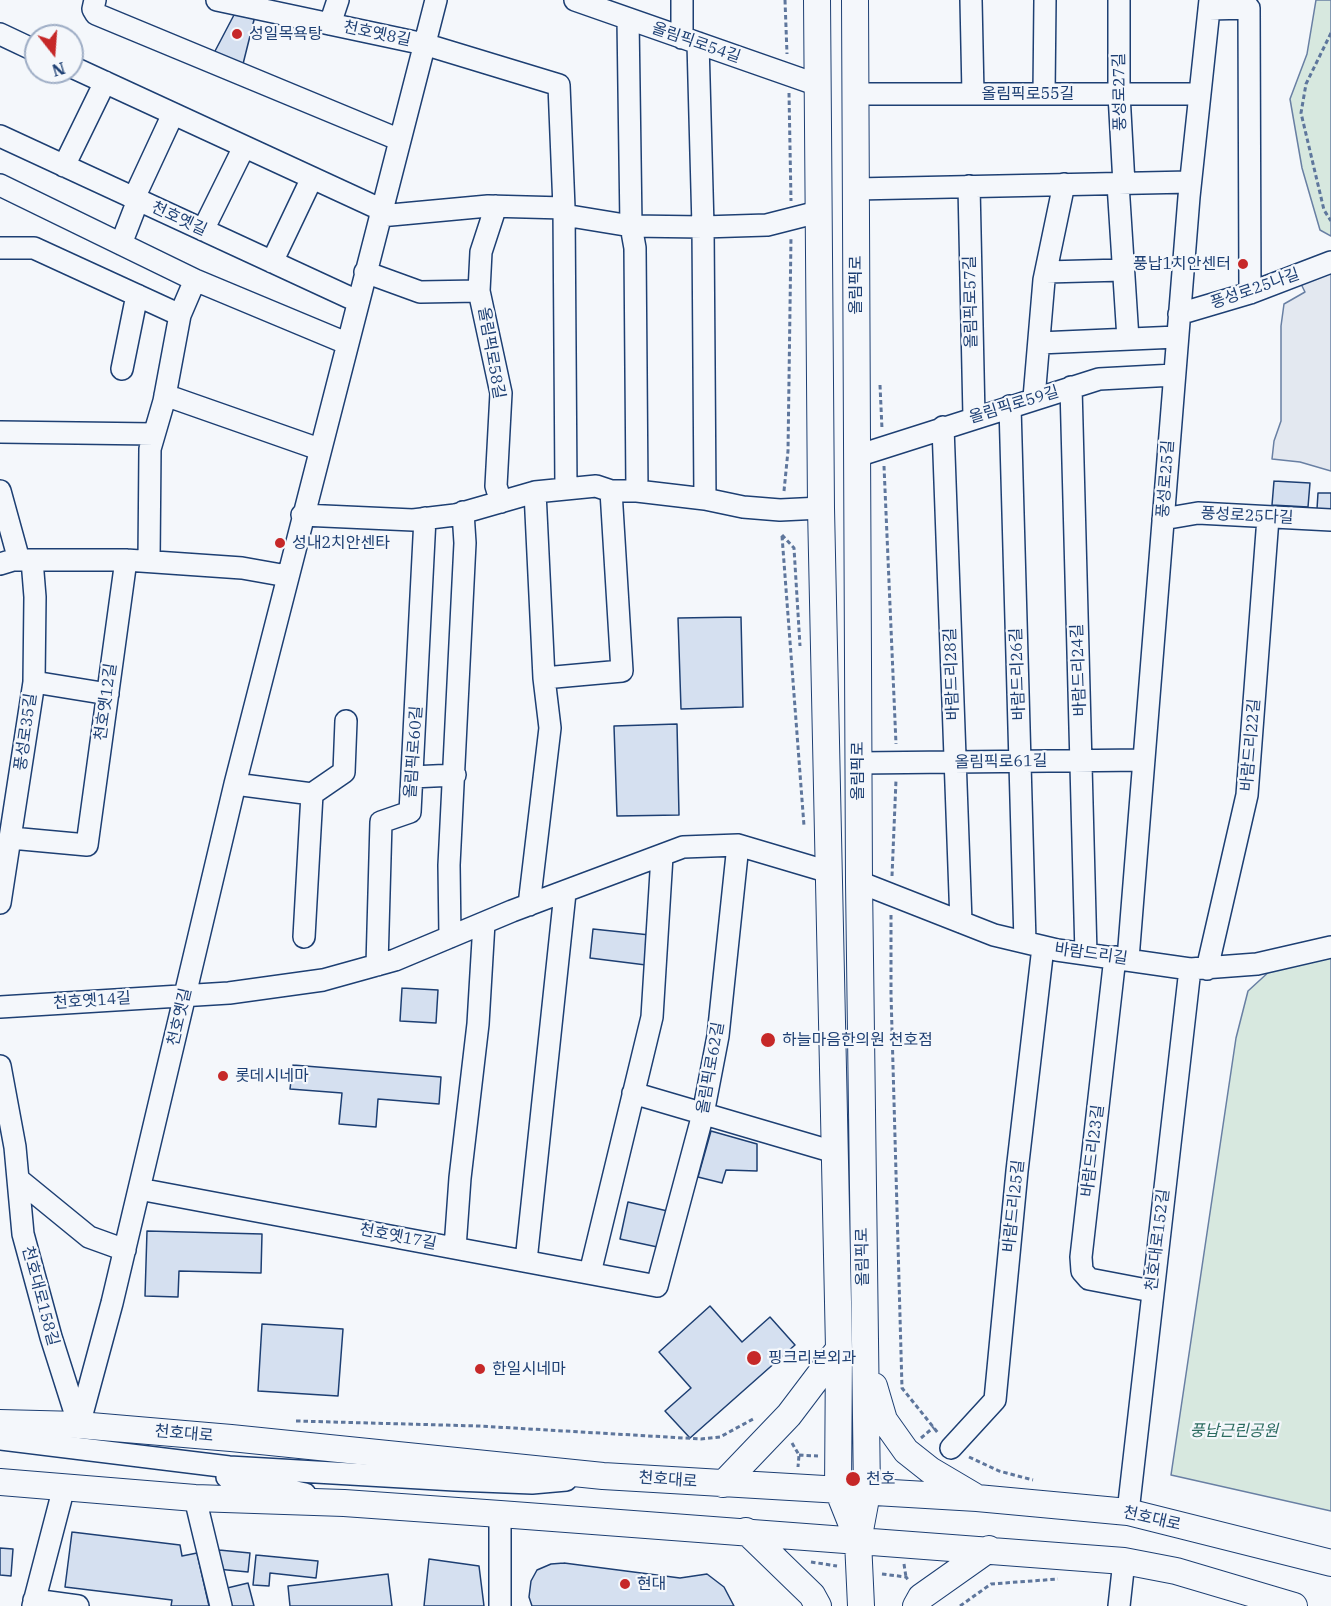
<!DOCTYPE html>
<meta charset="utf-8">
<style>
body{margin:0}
#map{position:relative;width:1331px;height:1606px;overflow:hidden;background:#f4f7fb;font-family:"IBM Plex Serif",serif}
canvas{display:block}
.north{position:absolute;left:24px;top:24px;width:60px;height:60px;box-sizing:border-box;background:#f4f7fb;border:2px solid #9eadc5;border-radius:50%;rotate:163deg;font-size:16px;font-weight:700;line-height:24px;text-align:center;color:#1d3f73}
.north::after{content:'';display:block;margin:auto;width:21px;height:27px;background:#c62828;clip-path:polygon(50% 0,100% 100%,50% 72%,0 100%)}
</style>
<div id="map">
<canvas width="1331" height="1606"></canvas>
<div class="north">N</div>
</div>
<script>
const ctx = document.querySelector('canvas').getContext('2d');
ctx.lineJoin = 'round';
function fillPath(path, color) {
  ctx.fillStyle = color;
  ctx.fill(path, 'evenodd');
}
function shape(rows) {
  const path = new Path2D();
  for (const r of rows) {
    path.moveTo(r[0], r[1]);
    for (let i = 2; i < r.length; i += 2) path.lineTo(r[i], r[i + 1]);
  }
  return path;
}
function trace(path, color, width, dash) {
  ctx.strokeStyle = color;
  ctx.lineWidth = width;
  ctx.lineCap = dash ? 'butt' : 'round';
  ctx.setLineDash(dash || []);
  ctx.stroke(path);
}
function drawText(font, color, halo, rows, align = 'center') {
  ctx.font = font + ' "IBM Plex Serif","Noto Sans KR",serif';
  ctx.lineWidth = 4.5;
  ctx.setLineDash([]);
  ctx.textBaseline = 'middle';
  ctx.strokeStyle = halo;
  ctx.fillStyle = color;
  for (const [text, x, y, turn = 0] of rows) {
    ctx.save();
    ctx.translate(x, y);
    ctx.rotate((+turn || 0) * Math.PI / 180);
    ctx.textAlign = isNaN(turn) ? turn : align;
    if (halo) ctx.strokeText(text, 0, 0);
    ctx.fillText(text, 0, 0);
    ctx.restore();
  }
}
const green = shape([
 [1316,0,1331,0,1331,236,1320,230,1302,168,1290,99,1307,54,1316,0],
 [1331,958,1331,1511,1171,1475,1236,1038,1248,991,1272,969,1331,958]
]);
const parking = shape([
 [1331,268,1331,471,1300,462,1272,459,1274,441,1281,421,1281,326,1284,304,1305,292,1299,280,1331,268]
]);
const building = shape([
 [235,13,255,16,243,64,214,53,235,13],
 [1274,481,1310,483,1308,507,1272,505,1274,481],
 [1318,493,1331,493,1331,510,1317,509,1318,493],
 [741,617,743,707,681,709,678,618,741,617],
 [677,724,679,815,617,816,614,726,677,724],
 [593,929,650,935,646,965,590,958,593,929],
 [402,988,438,990,436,1023,400,1021,402,988],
 [293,1065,441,1077,439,1104,378,1099,376,1127,339,1124,342,1093,290,1089,293,1065],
 [711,1131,757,1144,757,1171,726,1170,722,1183,698,1177,711,1131],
 [628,1202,672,1212,662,1248,620,1239,628,1202],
 [147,1231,262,1234,261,1273,179,1271,178,1297,145,1296,147,1231],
 [710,1306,742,1342,770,1317,795,1345,690,1438,665,1411,691,1388,659,1352,710,1306],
 [262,1324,343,1329,338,1396,258,1391,262,1324],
 [72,1532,180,1545,182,1556,197,1553,209,1606,171,1606,172,1600,65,1587,72,1532],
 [0,1548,13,1549,11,1576,0,1575,0,1548],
 [219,1550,250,1553,248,1572,217,1569,219,1550],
 [256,1555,318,1561,316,1578,270,1573,269,1586,253,1585,256,1555],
 [429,1559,479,1566,484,1606,424,1606,429,1559],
 [564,1563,680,1578,707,1574,724,1587,734,1606,532,1606,529,1597,531,1581,537,1570,551,1564,564,1563],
 [388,1574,392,1606,290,1606,288,1586,388,1574],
 [248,1583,254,1606,228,1606,223,1589,248,1583]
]);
const path = shape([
 [785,0,787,54],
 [1331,33,1306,84,1301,113,1324,210,1331,221],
 [789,93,791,201],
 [880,385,882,429],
 [884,466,896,744],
 [784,491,788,451,791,237],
 [782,535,794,548,800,646],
 [782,536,804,826],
 [892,876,896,780],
 [891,915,891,994,902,1388,938,1433],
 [296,1421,479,1426,701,1439,720,1437,755,1418],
 [921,1438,934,1427],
 [792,1443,799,1455,798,1467],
 [799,1455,818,1456],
 [969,1457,999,1471,1033,1480],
 [811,1562,837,1566],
 [904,1564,906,1577],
 [882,1574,906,1577,909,1581],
 [960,1606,991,1584,1058,1579]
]);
const minor = shape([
 [95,0,93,9,96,14,400,140],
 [217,0,424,44,559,85,564,208,566,489],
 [575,0,818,85],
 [682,0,682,38],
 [971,0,973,94],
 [1119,0,1119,94,1124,184],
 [1209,9,1249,8,1250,293],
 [628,19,631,226,635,248,637,491],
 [330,24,338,0],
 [0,34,36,51],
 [698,43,703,227,705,499],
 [72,67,382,210],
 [855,94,1200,94],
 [1044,94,1045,0],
 [0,136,357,301],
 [64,166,105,82],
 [1118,184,1128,339],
 [0,185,195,280,346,343],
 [969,186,974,417],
 [856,189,1190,182],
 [134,198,173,114],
 [496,206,481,252,479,291,501,393,496,486,501,502],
 [564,215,631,226,703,227,767,225,818,212],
 [380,216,488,206,564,208],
 [203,230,244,147],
 [121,244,138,200],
 [0,248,34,248,180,315],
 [272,262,312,178],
 [365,272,420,292,479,291],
 [1046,272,1123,270],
 [1179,314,1250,293,1331,262],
 [1039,343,1177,337],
 [122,369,137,295],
 [1071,387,1086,954],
 [165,395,319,449],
 [1034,398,1044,280,1064,184],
 [1010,406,1025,942],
 [943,427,961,922],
 [0,432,154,434],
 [857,456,1099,379,1174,375],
 [0,491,19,560],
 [302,515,413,520,455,515,535,492,596,486,611,491,637,491,705,499,743,507,780,510,821,508],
 [1163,519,1198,513,1331,520],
 [149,561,150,449,164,401,180,315,195,280],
 [0,564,13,560,126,560,242,568,287,576],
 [544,678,622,671,611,491],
 [34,682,108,694],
 [858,763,1144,760],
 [412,777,455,775],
 [235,784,312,794,304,937],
 [312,794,344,772,346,721],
 [11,838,87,845,126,560],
 [859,882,994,935,1057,950,1190,969,1257,964,1331,947],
 [0,903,34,682,35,597,32,560],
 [529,905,550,728,544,678,535,492],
 [450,937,449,865,465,543,463,512],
 [1115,957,1081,1257,1082,1271,1089,1279,1152,1291],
 [1128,959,1189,197,1210,0],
 [377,965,381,822,410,812,425,518],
 [1207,969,1247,795,1268,518],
 [0,1007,229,993,323,980,395,960,512,911,683,847,738,845,829,872],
 [0,1066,15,1147,23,1234,51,1337,79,1425],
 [633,1093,834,1152],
 [18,1179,89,1237,125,1250],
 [139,1189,657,1286,703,1114,718,1036,738,845],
 [455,1248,460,1178,478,1024,484,923],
 [526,1261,565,893],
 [590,1273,652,1017,662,856],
 [79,1425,112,1303,235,784,436,0],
 [0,1439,229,1467,455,1480,532,1483,566,1480],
 [951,1448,995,1400,1017,1171,1043,947],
 [227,1477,305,1494],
 [195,1498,221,1606],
 [1128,1512,1190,969],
 [34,1600,78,1606],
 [33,1606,64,1487],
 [500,1606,500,1514],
 [1119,1606,1124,1561]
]);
const major = shape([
 [817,0,821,508,839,1349,838,1490,858,1540],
 [855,0,859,882,867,1493,858,1541,861,1606],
 [874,1386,884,1420,906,1451,930,1470,974,1496],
 [0,1423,79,1425,231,1438,603,1476,977,1498,1128,1512,1331,1563],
 [0,1482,195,1498,344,1503,500,1514,1124,1561,1176,1571,1294,1606],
 [723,1484,789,1415,839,1349],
 [746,1531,812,1595,818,1606],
 [916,1606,921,1597,989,1549]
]);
const markers = [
 [237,34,6,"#c62828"],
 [1243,264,6,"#c62828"],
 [280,543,6,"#c62828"],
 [768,1040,8,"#c62828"],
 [223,1076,6,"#c62828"],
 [754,1358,8,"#c62828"],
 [480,1369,6,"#c62828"],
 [853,1479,8,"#c62828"],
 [625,1584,6,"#c62828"]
];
const poiNames = [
 ["성일목욕탕",249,34],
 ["풍납1치안센터",1231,264,"right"],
 ["성내2치안센타",292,543],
 ["하늘마음한의원 천호점",782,1040],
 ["롯데시네마",235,1076],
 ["핑크리본외과",768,1358],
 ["한일시네마",492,1369],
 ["천호",866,1479],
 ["현대",637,1584]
];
const streetNames = [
 ["천호옛8길",377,34,12],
 ["올림픽로54길",696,43,19],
 ["풍성로27길",1120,92,-91],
 ["올림픽로55길",1028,94],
 ["천호옛길",179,219,25],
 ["올림픽로",856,285,-90],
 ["풍성로25나길",1255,289,-19],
 ["올림픽로57길",971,302,-91],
 ["올림픽로58길",491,353,80],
 ["올림픽로59길",1014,405,-17],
 ["풍성로25길",1166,479,-86],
 ["풍성로25다길",1247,516,3],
 ["바람드리24길",1079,670,-92],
 ["바람드리28길",952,674,-92],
 ["바람드리26길",1018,674,-92],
 ["천호옛12길",106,702,-82],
 ["풍성로35길",26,732,-82],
 ["바람드리22길",1251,745,-85],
 ["올림픽로60길",414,752,-86],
 ["올림픽로61길",1001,762,-1],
 ["올림픽로",858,771,-90],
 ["바람드리길",1091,954,8],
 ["천호옛14길",92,1001,-4],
 ["천호옛길",180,1017,-77],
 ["올림픽로62길",711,1068,-80],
 ["바람드리23길",1093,1151,-83],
 ["바람드리25길",1014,1206,-84],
 ["천호옛17길",398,1237,11],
 ["천호대로152길",1158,1240,-83],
 ["올림픽로",863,1257,-91],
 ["천호대로158길",40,1296,75],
 ["천호대로",184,1434,5],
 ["천호대로",668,1480,4],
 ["천호대로",1152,1519,13]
];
const parkNames = [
 ["풍납근린공원",1234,1431]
];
fillPath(green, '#d7e8df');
trace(green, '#687fa3', 1.5);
fillPath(parking, '#e3e8f0');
trace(parking, '#687fa3', 1.5);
fillPath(building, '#d5e0f0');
trace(building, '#1d3f73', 1.5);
trace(minor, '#1d3f73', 24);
trace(major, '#1d3f73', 28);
trace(path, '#5e769c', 3, [4.5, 3]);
trace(minor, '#f4f7fb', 21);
trace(major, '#f4f7fb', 26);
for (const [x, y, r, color] of markers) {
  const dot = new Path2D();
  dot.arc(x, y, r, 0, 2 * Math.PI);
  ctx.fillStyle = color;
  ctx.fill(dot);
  trace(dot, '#f4f7fb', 2);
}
drawText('16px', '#1d3f73', '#f4f7fb', poiNames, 'left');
drawText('16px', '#1d3f73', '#f4f7fb', streetNames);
drawText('italic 16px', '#2c6c60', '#f4f7fb', parkNames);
</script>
